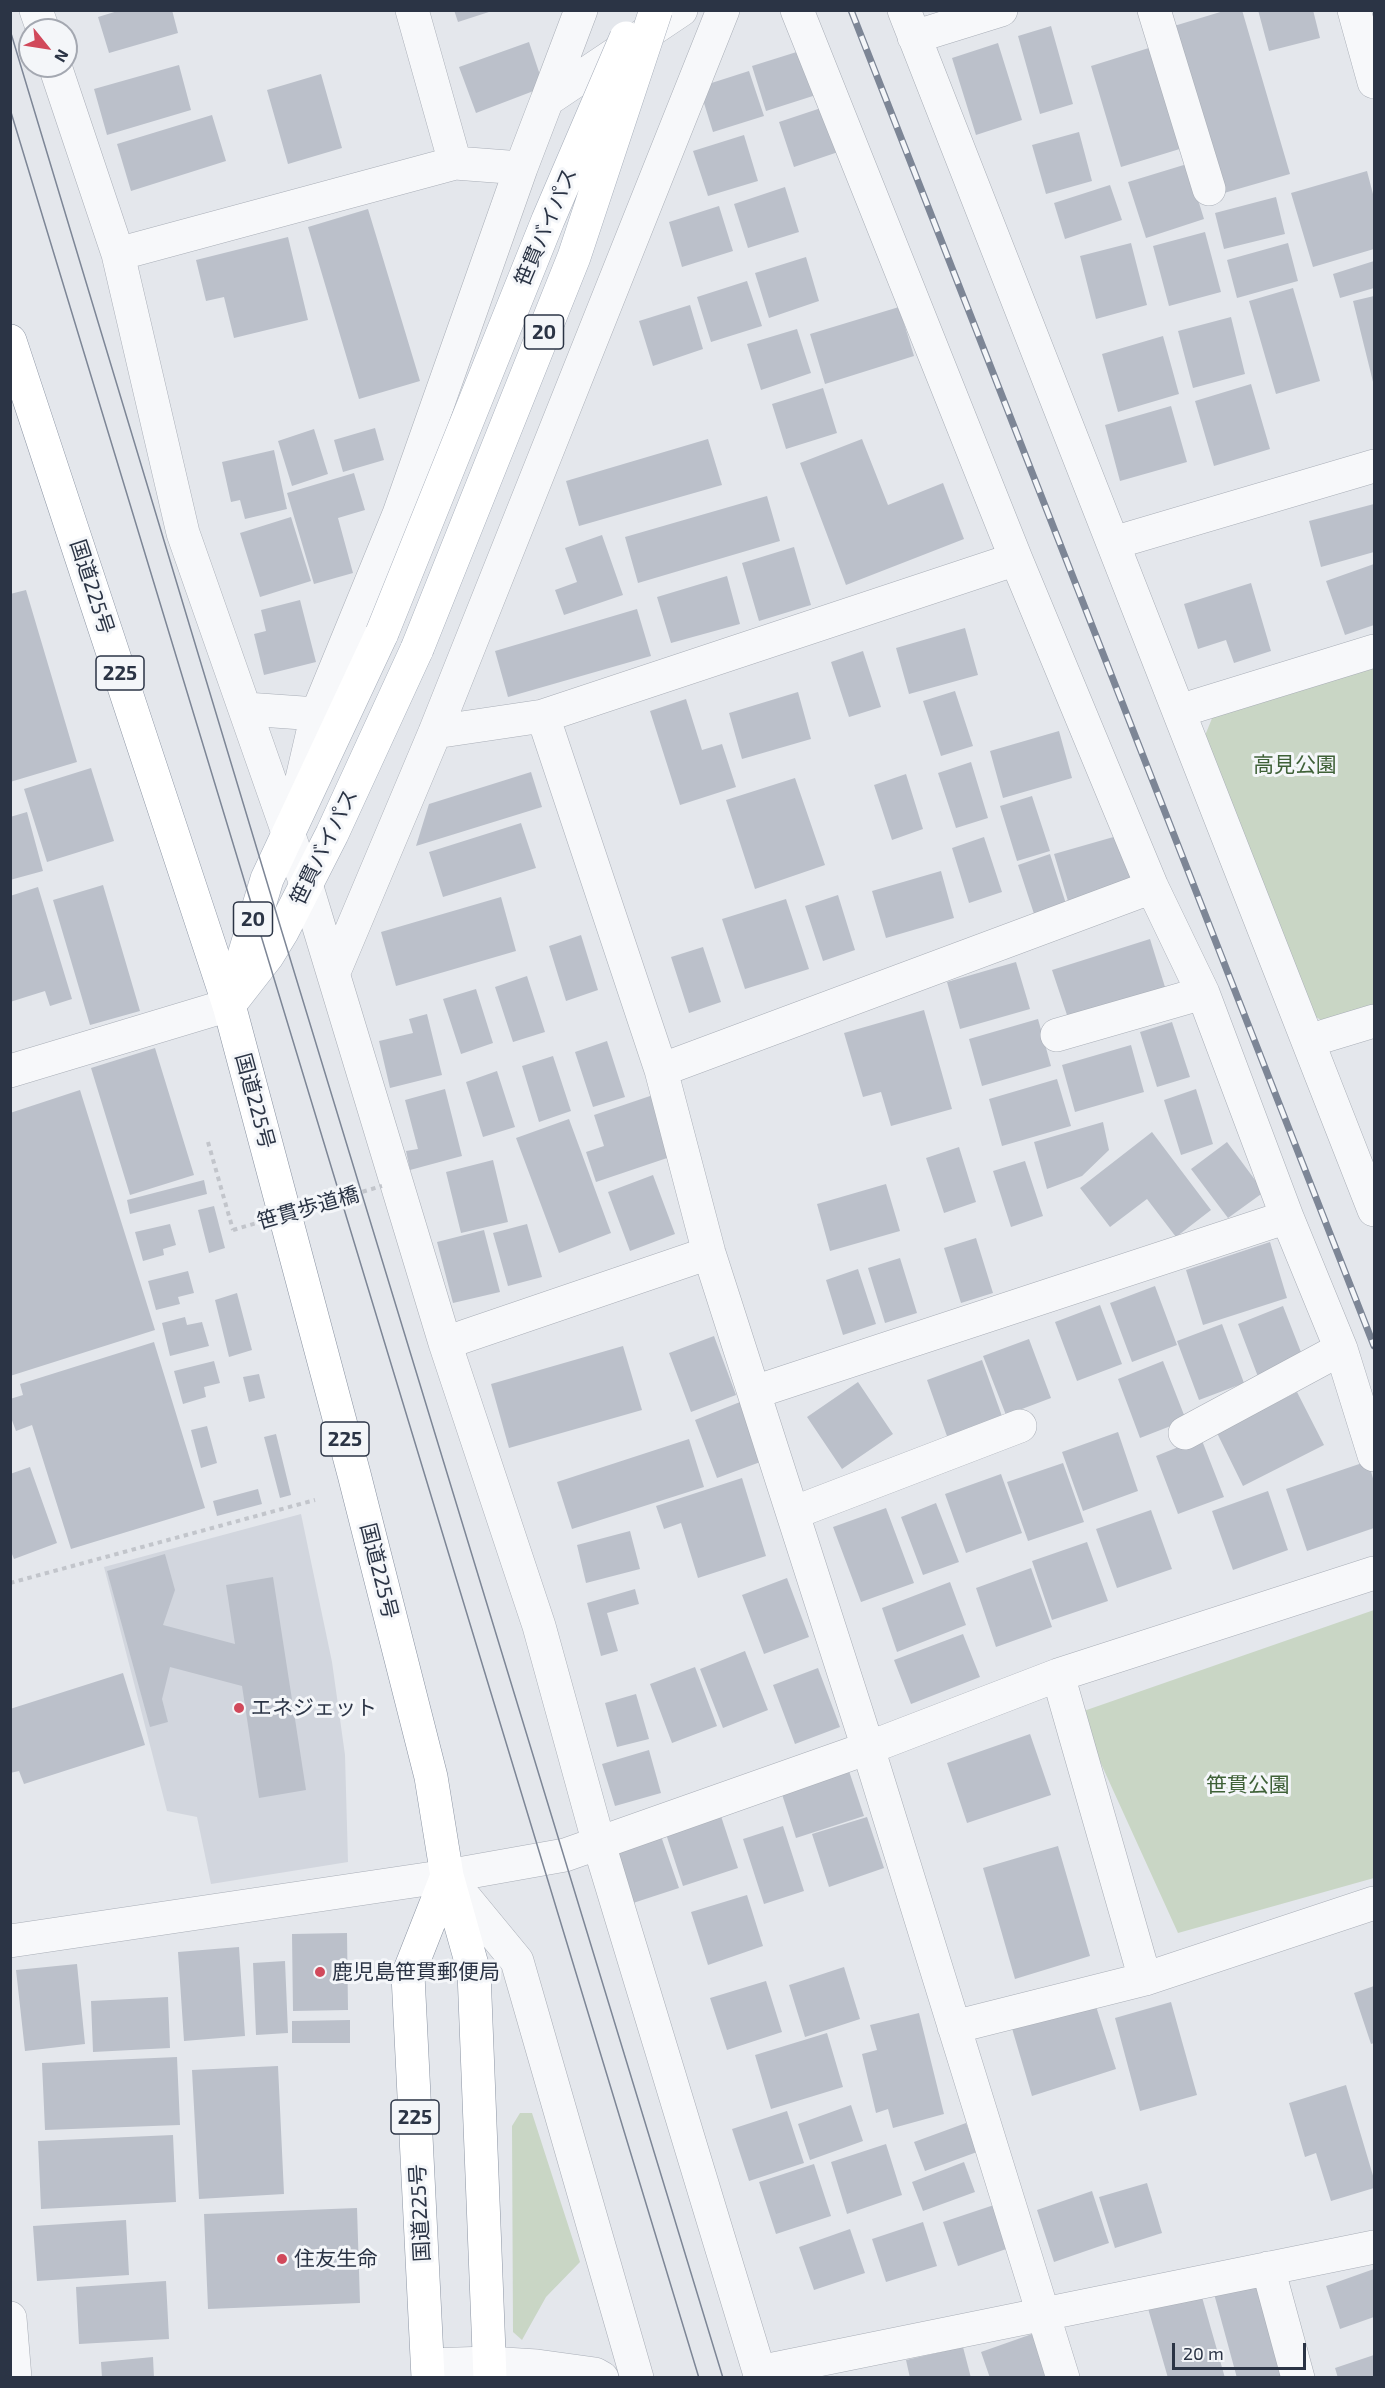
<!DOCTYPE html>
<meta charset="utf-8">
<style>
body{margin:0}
#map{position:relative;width:1385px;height:2388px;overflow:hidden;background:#e4e7ec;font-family:"Exo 2",sans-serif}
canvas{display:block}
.frame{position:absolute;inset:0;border:12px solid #2b3445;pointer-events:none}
.north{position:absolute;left:18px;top:18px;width:60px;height:60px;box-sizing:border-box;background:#f4f6f9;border:2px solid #a4a8b1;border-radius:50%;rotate:120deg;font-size:16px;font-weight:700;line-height:24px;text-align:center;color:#2b3445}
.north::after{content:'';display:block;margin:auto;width:21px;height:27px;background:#d1495b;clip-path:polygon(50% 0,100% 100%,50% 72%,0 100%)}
.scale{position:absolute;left:1172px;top:2343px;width:134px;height:27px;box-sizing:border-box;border:3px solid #2b3445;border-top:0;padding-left:8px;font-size:18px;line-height:21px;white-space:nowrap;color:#2b3445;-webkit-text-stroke:4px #f4f6f9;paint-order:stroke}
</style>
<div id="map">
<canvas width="1385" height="2388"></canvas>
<div class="frame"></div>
<div class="north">N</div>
<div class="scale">20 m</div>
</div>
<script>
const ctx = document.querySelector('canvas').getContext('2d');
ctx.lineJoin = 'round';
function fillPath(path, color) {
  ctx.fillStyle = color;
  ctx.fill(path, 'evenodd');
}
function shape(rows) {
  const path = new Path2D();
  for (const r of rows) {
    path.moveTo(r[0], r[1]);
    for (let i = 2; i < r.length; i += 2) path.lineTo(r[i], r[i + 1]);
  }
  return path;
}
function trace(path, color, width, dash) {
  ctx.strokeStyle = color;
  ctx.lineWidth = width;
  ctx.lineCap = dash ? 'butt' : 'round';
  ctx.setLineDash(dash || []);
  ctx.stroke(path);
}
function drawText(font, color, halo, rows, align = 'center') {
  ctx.font = font + ' "Exo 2","Noto Sans JP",sans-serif';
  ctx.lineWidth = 6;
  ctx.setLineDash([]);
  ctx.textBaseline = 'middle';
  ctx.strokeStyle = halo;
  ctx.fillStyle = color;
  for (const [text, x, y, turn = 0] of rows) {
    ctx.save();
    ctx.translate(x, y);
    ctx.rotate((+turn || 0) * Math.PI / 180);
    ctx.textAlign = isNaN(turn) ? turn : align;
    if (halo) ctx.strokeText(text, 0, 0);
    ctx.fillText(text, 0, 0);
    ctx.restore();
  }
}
const built = shape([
 [301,1514,332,1662,345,1755,348,1862,211,1884,197,1817,167,1811,104,1567]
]);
const green = shape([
 [1374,658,1374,1009,1327,1023,1308,1013,1202,743,1217,706],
 [1374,1610,1374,1878,1178,1933,1078,1713],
 [520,2113,532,2113,580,2262,546,2297,522,2340,513,2332,512,2126]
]);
const building = shape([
 [121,10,172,10,178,33,109,53,98,17],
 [454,10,492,10,492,11,458,22],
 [1227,10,1242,10,1290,174,1224,193,1174,26],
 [1258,10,1313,10,1320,38,1269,51],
 [1051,26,1073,104,1040,114,1018,36],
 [529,42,544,87,476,113,459,67],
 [998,43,1022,120,976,135,952,58],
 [1152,47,1183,148,1121,167,1091,66],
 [803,50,816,95,766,111,752,66],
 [179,65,191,110,107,135,94,89],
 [749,71,764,116,713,132,699,87],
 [321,74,342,148,288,164,267,90],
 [830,105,844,150,794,167,779,122],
 [212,115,226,161,131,191,117,144],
 [1079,132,1092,181,1046,194,1032,145],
 [744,135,758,181,708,196,693,151],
 [1187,164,1204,219,1146,238,1128,182],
 [1367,171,1374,198,1374,249,1313,267,1291,193],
 [1110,185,1122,220,1065,239,1054,203],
 [785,187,799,232,748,248,734,204],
 [1276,197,1285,234,1224,249,1215,213],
 [719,206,733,251,682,267,669,222],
 [368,209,420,381,359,399,308,227],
 [1205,232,1221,292,1169,306,1153,246],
 [288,237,308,320,234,338,224,297,206,301,196,260],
 [1131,243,1147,305,1096,319,1080,256],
 [1288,243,1298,281,1237,298,1227,260],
 [806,257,819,301,769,318,755,273],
 [1374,261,1374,288,1340,298,1333,274],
 [747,281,762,326,711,342,697,297],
 [1293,288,1320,381,1276,394,1249,301],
 [1374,296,1374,386,1353,301],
 [690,305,703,349,653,366,639,321],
 [899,307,914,356,825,384,810,334],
 [1231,317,1245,374,1193,388,1178,331],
 [797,329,811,373,761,390,747,344],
 [1163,336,1179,394,1118,412,1102,354],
 [1251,384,1270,449,1214,466,1195,401],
 [823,388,837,433,786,449,772,404],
 [1171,406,1187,462,1120,481,1105,425],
 [375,428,384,460,343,472,334,440],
 [314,429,328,474,292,486,278,441],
 [708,439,722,485,579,526,566,481],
 [862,439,888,505,943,483,964,539,846,585,800,463],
 [274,450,287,509,245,519,240,500,231,502,222,462],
 [354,473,365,510,338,518,353,573,314,584,287,493],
 [767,496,780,541,638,583,625,537],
 [1374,504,1374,552,1321,567,1309,521],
 [291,517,311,581,260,597,240,533],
 [602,535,623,595,564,615,555,590,577,582,565,548],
 [794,547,811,605,759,621,742,563],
 [1374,564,1374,625,1345,635,1326,581],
 [727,576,740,624,671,643,657,597],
 [1251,583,1271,651,1234,663,1226,640,1198,649,1184,604],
 [26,590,77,762,10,782,10,594],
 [300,600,316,662,264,675,254,634,266,631,261,610],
 [637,609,651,656,508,697,495,651],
 [965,628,978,675,909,694,896,648],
 [863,651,881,707,849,717,831,662],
 [955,691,973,746,941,756,923,701],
 [798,692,811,739,742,759,729,713],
 [686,699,702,750,722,744,736,787,680,805,650,711],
 [1059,731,1072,778,1003,798,990,751],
 [971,762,988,818,956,828,938,773],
 [91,768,114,841,47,862,24,789],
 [531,772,542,807,416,846,429,804],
 [906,774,923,829,892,840,874,785],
 [795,778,825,865,755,889,726,800],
 [1032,796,1050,851,1017,861,1000,806],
 [27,812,43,871,10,880,10,817],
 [521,823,536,868,443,897,429,852],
 [1124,834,1138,881,1068,901,1054,854],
 [984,837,1002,892,969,903,952,848],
 [1050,854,1068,910,1036,920,1018,865],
 [941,871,954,918,886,938,872,891],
 [103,885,140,1011,90,1025,53,900],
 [38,887,72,999,50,1006,45,991,10,1002,10,896],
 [838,895,855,950,823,961,805,906],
 [501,897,516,951,396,986,381,932],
 [786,899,809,969,745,989,722,919],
 [581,935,598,990,566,1001,549,946],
 [1150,939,1165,987,1068,1018,1052,970],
 [703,947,721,1002,689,1013,671,957],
 [1016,962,1030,1009,960,1029,947,982],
 [527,976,545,1032,513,1042,495,987],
 [476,989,493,1043,461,1054,443,999],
 [924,1010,952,1109,891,1126,881,1092,863,1097,844,1033],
 [427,1014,442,1075,390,1088,379,1041,413,1033,409,1019],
 [1038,1019,1051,1066,982,1086,969,1039],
 [1172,1022,1190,1077,1157,1087,1140,1032],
 [607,1041,625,1097,593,1107,575,1052],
 [1131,1045,1144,1092,1075,1112,1062,1065],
 [155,1048,194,1175,130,1195,91,1068],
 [553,1056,571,1111,539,1122,522,1066],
 [497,1071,515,1127,483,1137,466,1082],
 [1057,1079,1071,1126,1002,1146,989,1099],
 [445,1089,462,1156,410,1170,406,1151,418,1149,405,1100],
 [1196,1089,1213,1144,1181,1155,1164,1100],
 [80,1090,155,1330,10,1376,10,1113],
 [656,1094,676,1155,596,1182,586,1152,604,1146,594,1115],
 [569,1119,611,1233,559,1253,516,1138],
 [1103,1122,1109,1150,1082,1176,1047,1189,1034,1142],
 [1152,1132,1211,1210,1176,1237,1147,1199,1110,1227,1080,1188],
 [1227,1142,1264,1192,1228,1218,1191,1169],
 [959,1147,976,1202,944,1213,926,1158],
 [493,1160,508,1222,461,1233,446,1172],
 [1025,1161,1043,1216,1011,1227,993,1171],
 [653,1175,675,1234,630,1251,608,1192],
 [204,1180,207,1194,130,1214,127,1200],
 [886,1184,900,1231,830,1251,817,1204],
 [214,1206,225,1248,209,1253,198,1210],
 [170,1224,176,1245,163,1249,164,1255,143,1261,135,1232],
 [527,1224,542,1277,508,1286,493,1233],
 [484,1230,500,1292,453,1303,437,1242],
 [976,1238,993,1293,961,1303,944,1248],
 [1270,1242,1287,1298,1203,1325,1186,1270],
 [900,1258,917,1313,885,1323,868,1268],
 [858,1269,876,1324,843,1335,826,1280],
 [188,1271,194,1293,178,1297,180,1304,156,1310,148,1281],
 [1155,1286,1177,1345,1132,1362,1110,1303],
 [237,1293,252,1350,229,1357,215,1300],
 [1100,1305,1122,1364,1077,1381,1055,1322],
 [1283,1306,1306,1365,1260,1382,1238,1324],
 [185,1317,187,1325,202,1322,209,1346,170,1356,162,1323],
 [1222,1324,1244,1383,1199,1400,1177,1341],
 [714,1336,736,1395,691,1412,669,1353],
 [1029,1339,1051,1398,1006,1415,983,1356],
 [154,1342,205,1508,71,1549,32,1425,16,1431,10,1415,10,1399,23,1395,20,1384],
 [623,1346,642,1410,509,1448,491,1384],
 [982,1360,1003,1419,948,1439,927,1380],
 [214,1361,220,1383,204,1387,206,1397,183,1404,174,1371],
 [1163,1361,1186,1420,1140,1438,1118,1379],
 [259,1374,265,1398,249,1402,243,1377],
 [858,1382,893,1434,842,1469,807,1417],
 [1297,1392,1324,1445,1243,1486,1217,1433],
 [740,1402,763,1461,717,1478,695,1420],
 [207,1426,217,1463,201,1468,191,1430],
 [1118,1432,1138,1491,1083,1511,1062,1452],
 [276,1434,291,1495,280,1498,264,1437],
 [1201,1438,1224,1497,1178,1514,1156,1456],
 [689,1439,704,1487,572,1529,557,1482],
 [1368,1461,1374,1482,1374,1528,1307,1551,1286,1489],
 [1063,1463,1084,1522,1028,1541,1007,1482],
 [30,1467,57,1543,14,1559,10,1549,10,1474],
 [1001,1474,1022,1533,966,1553,945,1494],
 [742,1478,766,1556,698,1578,681,1523,664,1529,656,1506],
 [258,1489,262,1504,217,1516,213,1501],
 [1268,1491,1288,1550,1233,1570,1212,1511],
 [936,1503,959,1562,923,1575,901,1517],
 [886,1508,914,1583,861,1602,833,1527],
 [1151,1510,1172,1569,1117,1588,1096,1529],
 [630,1531,640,1569,586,1583,577,1545],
 [1087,1542,1108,1601,1052,1620,1032,1561],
 [165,1554,175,1590,163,1625,235,1644,226,1585,273,1577,306,1790,259,1798,242,1686,170,1667,162,1699,168,1722,150,1727,107,1571],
 [1031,1568,1052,1627,996,1647,976,1588],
 [787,1578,809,1637,764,1654,742,1595],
 [950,1582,966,1625,897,1652,882,1608],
 [635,1589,639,1604,607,1613,618,1651,601,1656,587,1603],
 [963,1634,980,1677,911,1704,894,1660],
 [745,1651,768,1710,723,1728,700,1669],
 [695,1667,717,1726,672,1743,650,1684],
 [818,1668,840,1727,795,1744,773,1685],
 [123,1673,145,1745,24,1784,19,1771,10,1773,10,1709],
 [636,1694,649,1739,617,1747,605,1703],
 [1030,1734,1051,1795,967,1823,947,1763],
 [649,1750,661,1793,615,1806,602,1764],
 [846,1762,864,1816,796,1838,779,1785],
 [721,1816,738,1868,683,1886,666,1834],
 [867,1817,884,1868,829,1887,812,1834],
 [783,1826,804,1891,764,1904,743,1839],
 [661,1836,679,1888,630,1904,614,1853],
 [1058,1846,1090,1956,1015,1979,983,1868],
 [747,1895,763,1946,708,1965,691,1912],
 [347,1933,348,2010,293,2011,292,1934],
 [239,1947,245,2036,184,2041,178,1952],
 [285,1961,288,2033,256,2035,253,1963],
 [77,1964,85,2044,25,2051,16,1970],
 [844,1967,860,2019,805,2037,789,1985],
 [766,1981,782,2032,727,2050,710,1998],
 [1374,1986,1374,2043,1371,2044,1354,1993],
 [168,1997,170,2048,93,2052,91,2001],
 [1094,2000,1116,2069,1032,2096,1011,2025],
 [1171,2002,1197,2095,1140,2111,1115,2018],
 [919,2013,944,2114,893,2128,888,2109,876,2113,862,2054,877,2050,870,2025],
 [350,2020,350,2043,292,2043,292,2021],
 [827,2033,843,2087,771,2109,755,2055],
 [177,2057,180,2125,45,2130,42,2063],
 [278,2066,284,2194,199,2199,192,2070],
 [1346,2085,1374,2179,1374,2188,1331,2201,1316,2153,1305,2157,1289,2103],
 [851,2105,863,2141,810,2160,798,2124],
 [787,2111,804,2163,749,2181,732,2129],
 [966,2123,977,2152,925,2171,914,2142],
 [173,2135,176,2202,41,2209,38,2141],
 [886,2144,902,2195,847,2214,831,2162],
 [964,2162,975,2192,923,2211,912,2182],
 [814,2164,831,2216,776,2234,759,2182],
 [1147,2183,1162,2233,1115,2248,1099,2197],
 [1092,2191,1109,2243,1054,2262,1037,2210],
 [994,2205,1009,2248,958,2266,943,2222],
 [357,2208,360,2303,208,2309,204,2214],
 [126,2220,129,2275,37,2281,33,2226],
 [923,2222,937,2266,886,2282,872,2239],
 [850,2229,865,2273,814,2290,799,2247],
 [1374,2269,1374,2317,1340,2329,1326,2286],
 [1264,2275,1293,2372,1276,2378,1237,2378,1213,2290],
 [166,2281,169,2339,79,2344,76,2287],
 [1200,2290,1225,2378,1168,2378,1147,2305],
 [1032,2334,1046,2378,990,2378,981,2352],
 [963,2347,971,2378,910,2378,906,2360],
 [1374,2355,1374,2378,1338,2378,1335,2368],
 [153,2357,154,2378,102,2378,101,2362]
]);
const path = shape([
 [208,1142,233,1230],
 [10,1583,315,1500]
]);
const minor = shape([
 [36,10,43,30],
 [412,10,455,163],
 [797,10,1016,559,1152,887,1203,993,1287,1217,1341,1349,1374,1455],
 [904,10,1374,1210],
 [1154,10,1209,189],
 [1354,10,1374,82],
 [914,37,1001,10],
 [55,66,118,254,183,533,306,884,445,1343,539,1626,599,1844,761,2378],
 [547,100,581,10],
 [118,254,455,163,521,168,547,100,681,10],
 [1113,543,1374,466],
 [246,709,317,714],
 [1179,711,1374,651],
 [543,716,661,1070,709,1253,868,1748,1063,2378],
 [435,732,543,716,1016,559],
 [298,796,317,714,399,514,521,168],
 [334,972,435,732,723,10],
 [1057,1035,1203,993],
 [1308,1041,1374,1021],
 [661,1070,1152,887],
 [10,1071,229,1005],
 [445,1343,709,1253],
 [755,1392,1287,1217],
 [1185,1433,1341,1349],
 [793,1513,1020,1426],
 [1058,1675,1145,1979],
 [447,1876,517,1961,637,2378],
 [10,1941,447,1876,565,1855,868,1748,1058,1675,1374,1573],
 [954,2027,1145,1979,1374,1903],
 [1268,2268,1298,2378],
 [10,2318,15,2378],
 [428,2365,488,2363,537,2366,595,2374,602,2378],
 [759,2372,1374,2247]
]);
const major = shape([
 [234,989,267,879,382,633],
 [229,1005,268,955,282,932,332,834,417,649]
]);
const highway = shape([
 [10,341,229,1005,354,1474,431,1777,447,1876,474,1972,490,2378],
 [428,2378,408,1975,447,1876]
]);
const tram = shape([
 [10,30,282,932,723,2378],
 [10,109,699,2378]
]);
const rail = shape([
 [851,10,1374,1346]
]);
const pathBridge = shape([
 [233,1230,382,1186]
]);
const majorBridge = shape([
 [382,633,548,220,626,38],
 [417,649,574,257,656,10]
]);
const markers = [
 [239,1708,6,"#d1495b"],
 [320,1972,6,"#d1495b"],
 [282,2259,6,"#d1495b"]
];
const shields = [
 [544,332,39],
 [120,673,48],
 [253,919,39],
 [345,1439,48],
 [415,2117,48]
];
const shieldNames = [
 ["20",544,332],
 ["225",120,673],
 ["20",253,919],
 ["225",345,1439],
 ["225",415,2117]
];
const streetNames = [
 ["笹貫バイパス",546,227,-67],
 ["国道225号",92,587,72],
 ["笹貫バイパス",324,847,-64],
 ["国道225号",255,1101,75],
 ["笹貫歩道橋",308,1208,-16],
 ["国道225号",379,1571,76],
 ["国道225号",420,2213,-93]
];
const parkNames = [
 ["高見公園",1295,765],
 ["笹貫公園",1248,1785]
];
const poiNames = [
 ["エネジェット",251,1708],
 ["鹿児島笹貫郵便局",332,1972],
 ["住友生命",294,2259]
];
fillPath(built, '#d2d6de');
fillPath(green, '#c9d6c5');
fillPath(building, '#bbc0ca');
trace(minor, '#a9aeb7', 34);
trace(major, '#a3abb8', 34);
trace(highway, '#8b94a3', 34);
trace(path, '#c2c5cb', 4, [4.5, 4.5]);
trace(minor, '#f7f8fa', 33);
trace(major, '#fff', 33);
trace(highway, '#fff', 33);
trace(tram, '#7d8696', 1.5);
trace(rail, '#7d8696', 7);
trace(rail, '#f4f6f9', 4.5, [14]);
trace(majorBridge, '#a3abb8', 34, []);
trace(pathBridge, '#c2c5cb', 4, [4.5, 4.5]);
trace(majorBridge, '#fff', 33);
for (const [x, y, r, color] of markers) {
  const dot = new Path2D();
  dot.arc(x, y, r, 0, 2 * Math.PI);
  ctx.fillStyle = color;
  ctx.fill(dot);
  trace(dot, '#f4f6f9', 2);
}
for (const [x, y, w] of shields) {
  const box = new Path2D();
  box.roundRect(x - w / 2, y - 17, w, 34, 4.5);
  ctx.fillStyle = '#f4f6f9';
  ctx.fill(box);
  trace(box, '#2b3445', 1.5);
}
drawText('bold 20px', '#2b3445', null, shieldNames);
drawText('21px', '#2b3445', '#f4f6f9', streetNames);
drawText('21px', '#3f6138', '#f4f6f9', parkNames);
drawText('21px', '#2b3445', '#f4f6f9', poiNames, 'left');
</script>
